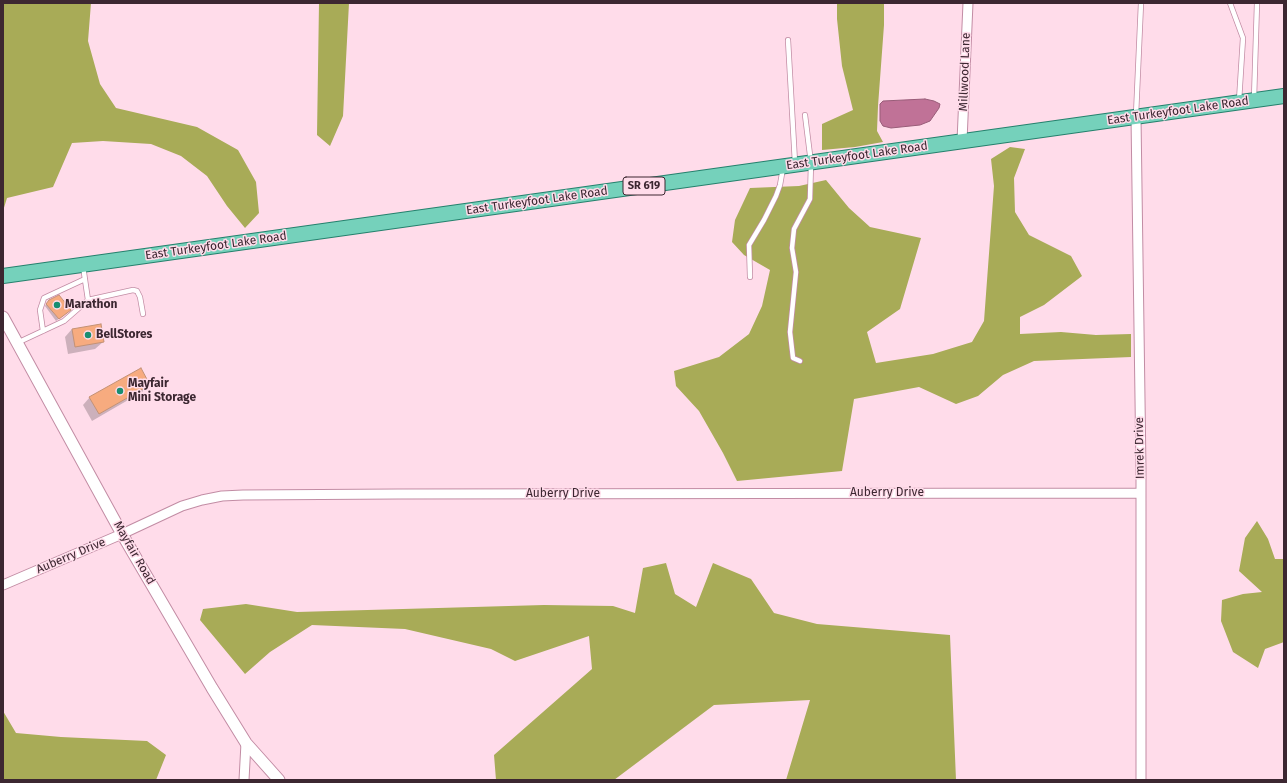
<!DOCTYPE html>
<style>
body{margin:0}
#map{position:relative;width:1287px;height:783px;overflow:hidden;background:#ffdcea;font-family:"Fira Sans",sans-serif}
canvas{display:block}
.frame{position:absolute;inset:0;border:4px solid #3c2731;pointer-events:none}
</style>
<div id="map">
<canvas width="1287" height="783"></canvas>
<div class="frame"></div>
</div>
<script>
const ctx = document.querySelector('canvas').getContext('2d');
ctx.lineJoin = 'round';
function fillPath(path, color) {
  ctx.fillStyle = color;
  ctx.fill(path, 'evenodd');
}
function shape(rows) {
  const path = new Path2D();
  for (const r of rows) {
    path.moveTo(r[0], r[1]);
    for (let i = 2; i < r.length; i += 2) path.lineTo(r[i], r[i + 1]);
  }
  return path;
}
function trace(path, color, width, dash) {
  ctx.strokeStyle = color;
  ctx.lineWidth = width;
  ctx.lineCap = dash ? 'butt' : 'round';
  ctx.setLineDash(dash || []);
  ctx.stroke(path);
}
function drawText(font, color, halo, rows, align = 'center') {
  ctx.font = font + ' "Fira Sans",sans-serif';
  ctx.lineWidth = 3;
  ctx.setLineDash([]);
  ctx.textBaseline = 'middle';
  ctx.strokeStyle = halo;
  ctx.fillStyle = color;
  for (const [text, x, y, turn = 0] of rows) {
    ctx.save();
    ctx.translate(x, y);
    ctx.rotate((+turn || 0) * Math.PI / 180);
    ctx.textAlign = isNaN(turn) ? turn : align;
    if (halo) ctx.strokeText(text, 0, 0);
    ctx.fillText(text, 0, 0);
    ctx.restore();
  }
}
const forest = shape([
 [3,3,91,3,88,41,100,84,116,108,197,127,238,150,256,182,259,213,245,228,227,206,207,176,181,156,151,144,103,141,72,143,53,187,7,198,3,211],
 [319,3,349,3,343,116,330,146,317,135],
 [837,3,884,3,884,25,878,106,877,131,883,142,855,147,822,150,822,124,853,110,842,66,837,19],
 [1010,147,1025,149,1014,178,1015,212,1029,235,1071,256,1082,276,1044,305,1020,317,1020,334,1061,332,1096,335,1131,334,1131,357,1034,361,1003,375,978,396,956,404,919,387,854,399,842,471,737,481,723,453,699,411,676,386,674,371,719,357,749,334,762,306,770,270,744,255,732,242,735,220,750,188,799,186,826,180,849,208,870,227,921,238,900,309,867,332,876,363,933,354,972,342,984,321,994,186,991,159],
 [1257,521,1268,539,1275,559,1284,559,1284,642,1265,649,1258,668,1233,652,1221,621,1222,600,1243,594,1262,592,1239,571,1245,538],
 [666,563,675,594,696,607,713,563,751,579,774,613,817,624,950,635,956,780,786,780,810,700,714,705,614,780,496,780,494,755,592,669,589,636,515,661,491,649,405,629,312,625,270,652,245,674,200,620,203,609,246,604,297,612,544,605,613,606,635,613,643,568],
 [3,711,16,733,61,737,147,741,166,755,156,780,3,780]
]);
const water = shape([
 [925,99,934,101,940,104,939,108,930,121,920,125,891,128,883,126,880,121,880,104,883,101,925,99]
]);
const shadow = shape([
 [47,303,68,312,56,321,45,306],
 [72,329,103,342,95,349,68,354,65,337],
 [149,385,142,392,92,421,83,405,90,397]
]);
const building = shape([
 [59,295,71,310,59,319,46,304,49,300,59,295],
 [101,324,104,342,75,347,72,329,101,324],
 [141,368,150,385,99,414,89,397,141,368]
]);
const service = shape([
 [1230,3,1243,38,1239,101],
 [788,40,795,163],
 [1254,99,1257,3],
 [1136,115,1141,3],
 [83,266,88,300],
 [750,277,749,245,764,220,776,196,780,185,783,168],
 [43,331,40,310,44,298,85,279],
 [17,343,64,321,88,300,133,290,137,291,140,297,143,314],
 [800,361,793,358,790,332,796,272,792,248,794,229,810,199,811,163,805,115]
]);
const minor = shape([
 [1136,117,1141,469,1141,780],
 [962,141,968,3],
 [3,585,122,534,182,506,202,500,222,496,243,495,398,494,1140,493],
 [244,780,246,743]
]);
const tertiary = shape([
 [3,317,122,534,212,688,246,743,279,780]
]);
const primary = shape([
 [3,276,1284,96]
]);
const markers = [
 [57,305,4,"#188e71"],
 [88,335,4,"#188e71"],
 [120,391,4,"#188e71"]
];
const shields = [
 [644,186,42]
];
const shieldNames = [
 ["SR 619",644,186]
];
const streetNames = [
 ["Millwood Lane",965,72,-88],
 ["East Turkeyfoot Lake Road",1178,111,-8],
 ["East Turkeyfoot Lake Road",857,156,-8],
 ["East Turkeyfoot Lake Road",537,201,-8],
 ["East Turkeyfoot Lake Road",216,246,-8],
 ["Imrek Drive",1140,448,-91],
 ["Auberry Drive",887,493],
 ["Auberry Drive",563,494],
 ["Mayfair Road",134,553,60],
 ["Auberry Drive",71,556,-23]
];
const poiNames = [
 ["Marathon",65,305],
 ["BellStores",96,335],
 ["Mayfair",128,384],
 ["Mini Storage",128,398]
];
fillPath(forest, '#a8ab57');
fillPath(water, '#c07297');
trace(water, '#985c78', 1);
fillPath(shadow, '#0003');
fillPath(building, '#f7ab7f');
trace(building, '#c39175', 1);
trace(service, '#c28ca4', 6);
trace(minor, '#c28ca4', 11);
trace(tertiary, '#c28ca4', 13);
trace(primary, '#25816d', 16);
trace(service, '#fff', 4.5);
trace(minor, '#fff', 9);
trace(tertiary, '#fff', 11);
trace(primary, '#75d1bb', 14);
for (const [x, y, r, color] of markers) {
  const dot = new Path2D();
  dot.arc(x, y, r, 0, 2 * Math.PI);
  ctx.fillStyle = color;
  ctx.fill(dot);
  trace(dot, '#ffdcea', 1.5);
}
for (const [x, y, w] of shields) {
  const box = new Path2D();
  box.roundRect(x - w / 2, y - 9, w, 18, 3);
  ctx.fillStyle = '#ffdcea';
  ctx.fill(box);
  trace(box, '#3c2731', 1);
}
drawText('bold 11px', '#3c2731', null, shieldNames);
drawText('12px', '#3c2731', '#ffdcea', streetNames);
drawText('bold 12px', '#3c2731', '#ffdcea', poiNames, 'left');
</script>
